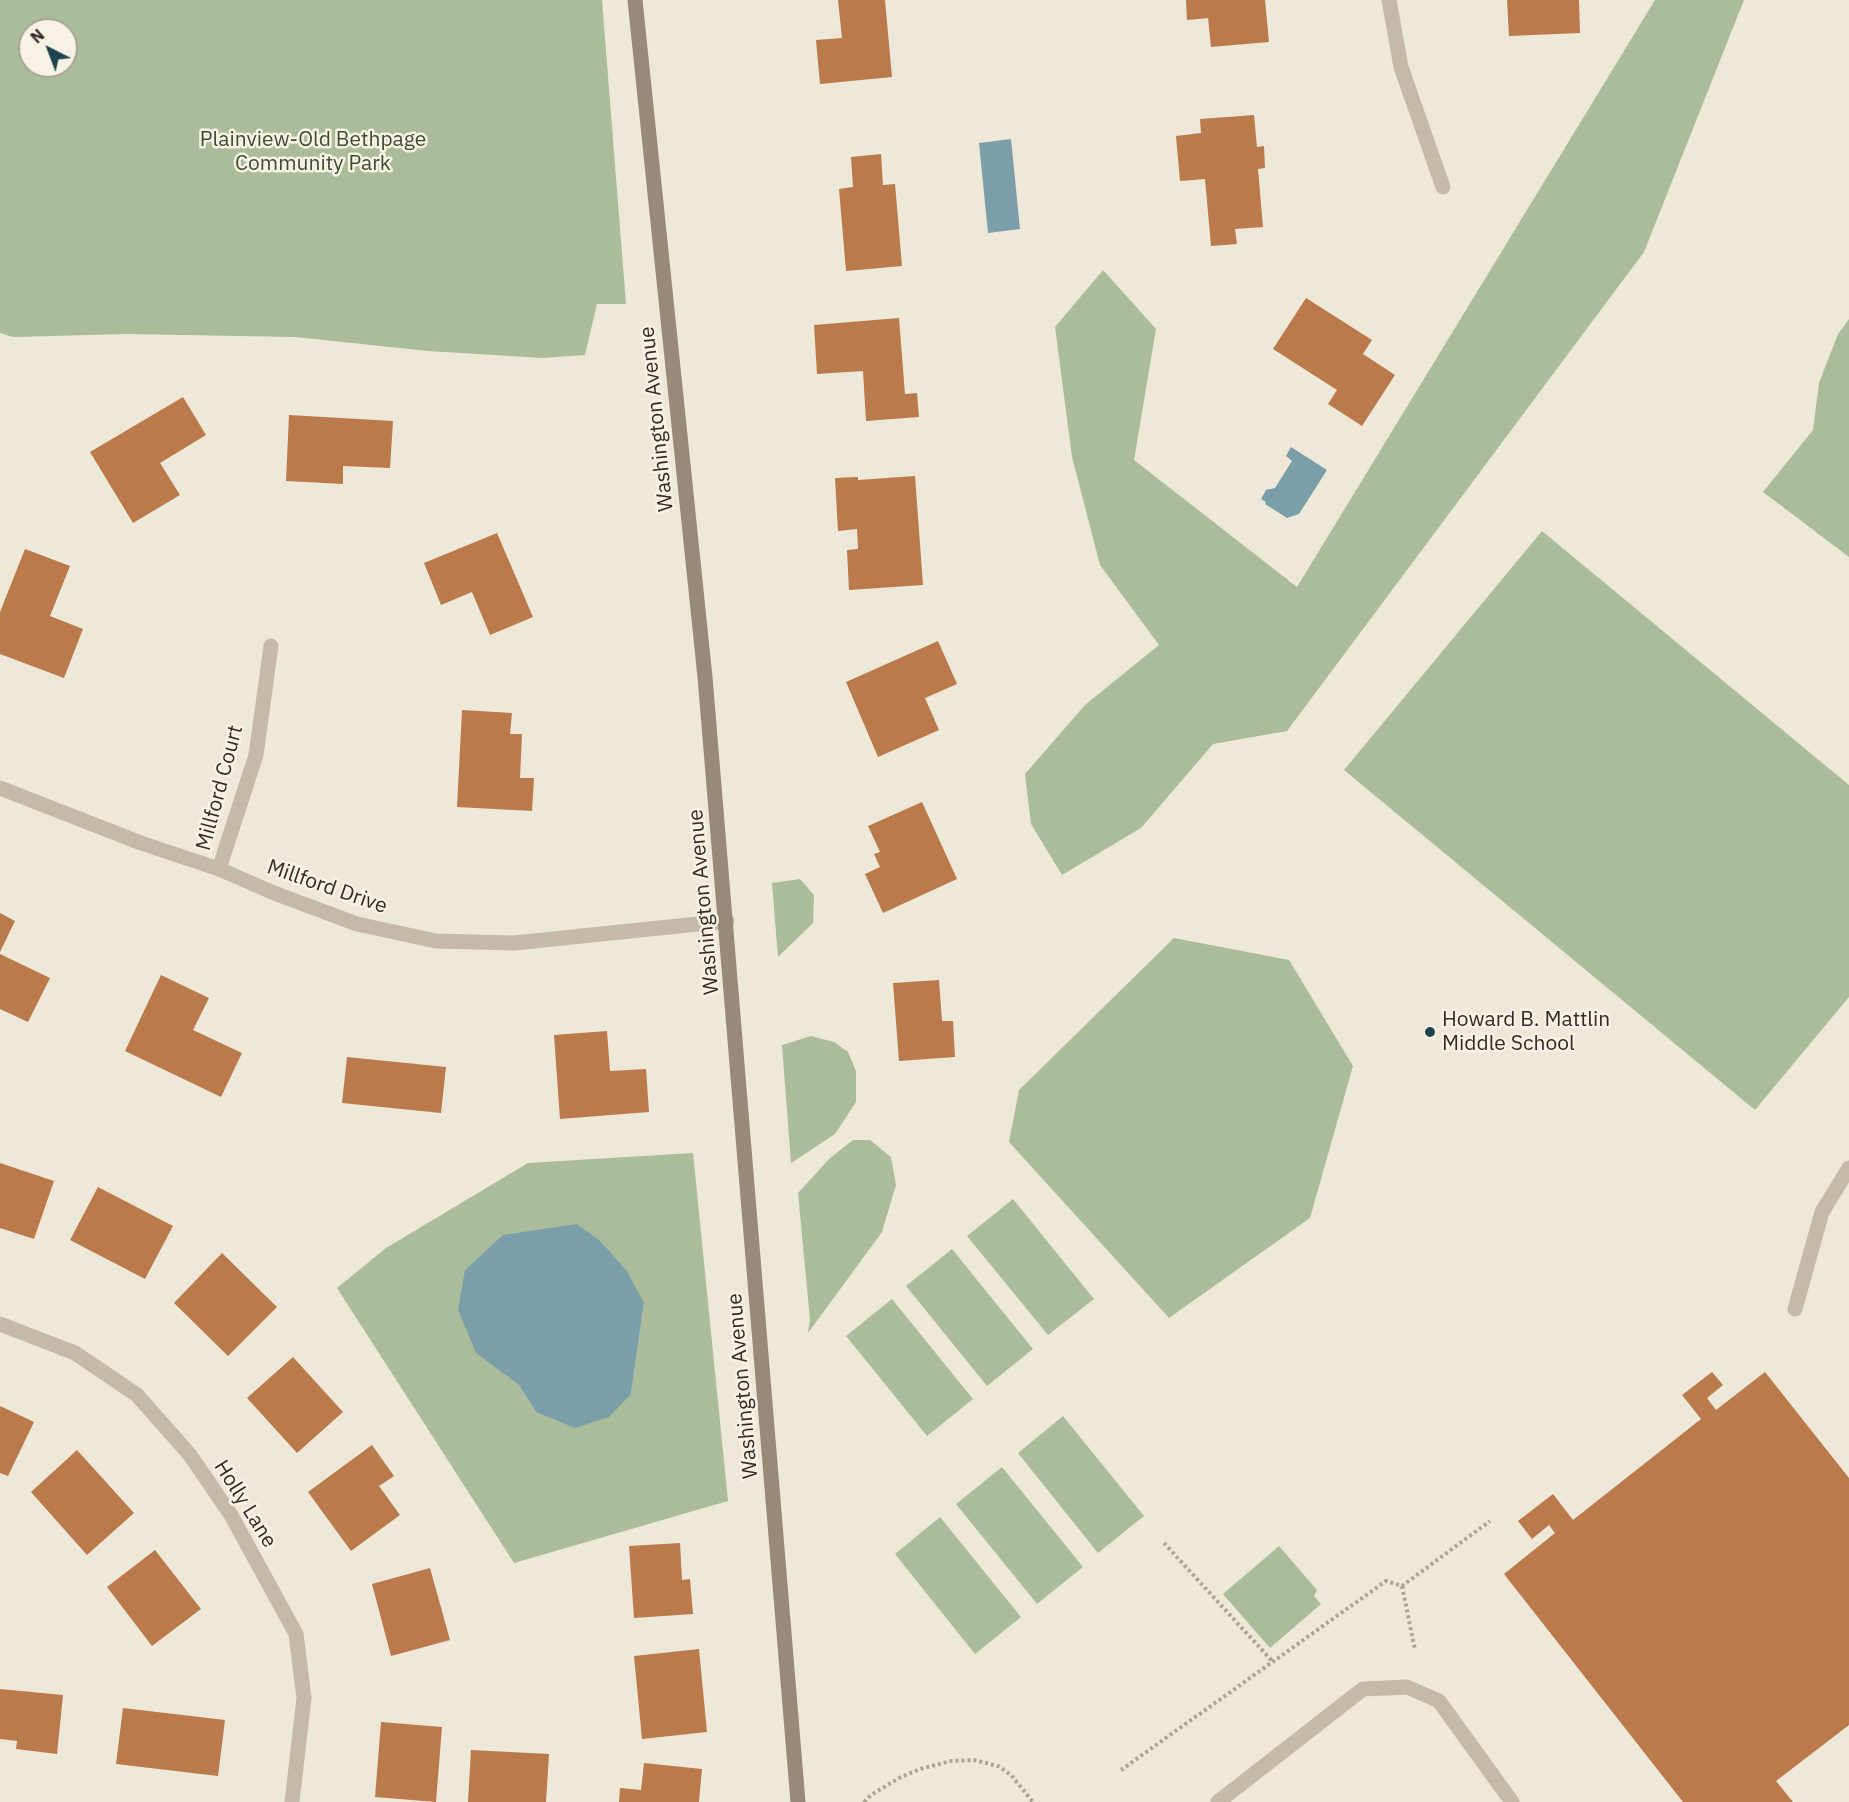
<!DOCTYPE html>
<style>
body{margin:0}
#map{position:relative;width:1849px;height:1802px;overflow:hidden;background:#eee8d9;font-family:"IBM Plex Sans",sans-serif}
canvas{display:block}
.north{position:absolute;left:18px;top:18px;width:60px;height:60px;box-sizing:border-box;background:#f7f2e5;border:2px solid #a8a399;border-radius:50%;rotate:318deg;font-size:16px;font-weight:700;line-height:24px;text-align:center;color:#322c26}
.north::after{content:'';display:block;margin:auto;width:21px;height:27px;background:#20444f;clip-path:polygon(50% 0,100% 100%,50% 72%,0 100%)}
</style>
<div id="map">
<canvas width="1849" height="1802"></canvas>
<div class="north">N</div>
</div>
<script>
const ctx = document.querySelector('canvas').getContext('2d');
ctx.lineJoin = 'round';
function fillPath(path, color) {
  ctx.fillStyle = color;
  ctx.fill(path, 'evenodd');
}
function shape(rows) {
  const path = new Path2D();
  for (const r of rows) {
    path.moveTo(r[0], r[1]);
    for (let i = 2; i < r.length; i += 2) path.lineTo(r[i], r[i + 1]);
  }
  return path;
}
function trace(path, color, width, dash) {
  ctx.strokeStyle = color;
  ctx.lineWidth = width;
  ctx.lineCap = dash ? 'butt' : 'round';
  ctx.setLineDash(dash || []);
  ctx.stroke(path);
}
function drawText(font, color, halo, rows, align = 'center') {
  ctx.font = font + ' "IBM Plex Sans",sans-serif';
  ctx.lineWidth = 5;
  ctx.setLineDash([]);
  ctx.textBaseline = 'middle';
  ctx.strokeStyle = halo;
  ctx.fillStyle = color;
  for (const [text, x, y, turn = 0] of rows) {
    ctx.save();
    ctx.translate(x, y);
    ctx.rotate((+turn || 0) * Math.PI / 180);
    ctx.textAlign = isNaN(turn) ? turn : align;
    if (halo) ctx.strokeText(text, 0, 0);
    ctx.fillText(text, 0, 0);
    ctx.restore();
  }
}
const green = shape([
 [0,0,602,0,626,304,597,304,585,355,542,358,428,351,295,337,126,334,13,337,0,333],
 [30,30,66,30,66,66,30,66],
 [1655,0,1744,0,1644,252,1287,731,1213,744,1141,828,1062,875,1031,824,1025,774,1085,705,1159,645,1100,565,1072,457,1055,327,1103,270,1156,329,1134,460,1297,587],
 [1849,319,1849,557,1763,492,1813,430,1819,383,1838,334],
 [1542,531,1849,785,1849,997,1755,1110,1344,770],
 [800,879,814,895,813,923,778,957,772,883],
 [1174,938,1289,960,1353,1066,1310,1218,1169,1318,1009,1142,1019,1090],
 [811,1036,834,1042,848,1052,856,1071,856,1102,835,1134,791,1163,782,1045],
 [853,1140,870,1140,891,1157,896,1185,882,1232,808,1333,810,1320,798,1193,830,1158],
 [693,1153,728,1501,514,1563,337,1288,386,1248,528,1163],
 [644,1303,631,1394,536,1412,518,1384],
 [1013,1199,1094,1299,1048,1335,967,1236],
 [952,1249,1033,1349,987,1386,906,1286],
 [892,1299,973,1399,927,1436,846,1336],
 [1063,1416,1144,1516,1098,1553,1018,1453],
 [1002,1467,1083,1567,1037,1604,956,1504],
 [940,1517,1021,1617,975,1654,895,1554],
 [1279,1546,1317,1590,1314,1596,1321,1604,1270,1648,1223,1594]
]);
const water = shape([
 [1011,139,1020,229,988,233,979,143],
 [1291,447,1327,470,1299,514,1287,518,1265,504,1266,502,1261,499,1266,490,1275,488,1292,461,1286,456],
 [577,1224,600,1241,627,1271,644,1303,631,1394,609,1417,575,1428,536,1412,518,1384,476,1353,458,1310,465,1270,503,1235]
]);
const building = shape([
 [838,0,885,0,892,77,820,84,816,40,842,38],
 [1186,0,1265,0,1269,42,1211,47,1208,18,1187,20],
 [1507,0,1579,0,1580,33,1509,36],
 [1254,115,1257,147,1264,146,1265,168,1258,169,1263,227,1235,229,1237,244,1211,246,1205,179,1180,181,1176,136,1201,133,1200,119],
 [881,154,883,185,895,184,902,266,846,271,839,189,853,187,851,157],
 [1306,298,1372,340,1363,354,1395,375,1362,426,1328,404,1337,390,1273,349],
 [899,318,905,394,917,393,919,417,866,421,863,371,817,374,814,325],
 [183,397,206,435,160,463,180,495,133,523,90,452],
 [289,415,393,421,390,468,343,466,343,484,286,481],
 [915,476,923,585,849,590,847,550,858,549,857,529,838,531,835,478,858,477,858,480],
 [497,533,533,617,490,635,472,592,441,605,424,563],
 [25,549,70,566,50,616,83,629,64,678,0,654,0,612],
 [938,641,957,684,925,698,939,730,878,757,846,682],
 [462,710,512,713,510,734,522,734,520,778,534,778,532,811,457,807],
 [922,802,957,879,883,913,865,874,880,867,874,854,880,852,868,826],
 [0,913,15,921,0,952],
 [0,954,50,978,28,1022,0,1009],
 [161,975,209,998,193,1030,242,1053,221,1097,125,1051],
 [939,980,942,1021,953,1021,955,1057,899,1061,893,983],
 [607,1031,610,1071,646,1069,649,1112,560,1119,554,1035],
 [347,1057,446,1067,441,1113,342,1103],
 [0,1163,54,1181,34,1239,0,1228],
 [98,1187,173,1226,145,1279,70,1240],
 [222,1253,277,1307,228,1356,174,1303],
 [293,1357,343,1412,297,1453,247,1398],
 [1712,1372,1723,1385,1707,1398,1716,1410,1765,1372,1849,1478,1849,1725,1776,1781,1793,1802,1683,1802,1504,1574,1555,1533,1549,1525,1532,1539,1518,1521,1553,1494,1573,1520,1701,1419,1682,1395],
 [0,1406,34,1422,8,1476,0,1473],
 [372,1445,394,1476,379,1486,400,1515,351,1551,308,1492],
 [77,1450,134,1513,87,1555,31,1492],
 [680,1543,682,1580,690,1579,693,1614,634,1618,629,1546],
 [155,1550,201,1609,152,1646,107,1587],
 [430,1568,450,1640,391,1656,372,1584],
 [699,1649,707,1732,642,1739,634,1656],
 [0,1689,63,1695,57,1754,16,1749,17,1741,0,1739],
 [123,1708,225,1720,218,1776,116,1764],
 [381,1722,442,1727,436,1802,375,1797],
 [471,1750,549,1754,546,1802,468,1802],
 [644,1763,702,1769,699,1802,619,1802,620,1788,641,1790]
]);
const path = shape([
 [1164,1543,1273,1662],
 [1402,1586,1415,1650],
 [1121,1770,1386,1581,1402,1586,1490,1521],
 [864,1802,871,1795,899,1778,920,1769,951,1761,974,1760,998,1766,1011,1775,1033,1802]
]);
const lane = shape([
 [1795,1309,1822,1212,1849,1168],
 [1218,1802,1363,1689,1407,1687,1439,1701,1512,1802]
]);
const street = shape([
 [1389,0,1401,67,1443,187],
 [0,788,141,843,219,869,274,893,357,924,436,941,514,943,727,921],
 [219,869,256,755,271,646],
 [0,1324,75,1353,137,1395,190,1455,231,1515,296,1634,304,1698,292,1802]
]);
const secondary = shape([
 [635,0,705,677,798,1802]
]);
const markers = [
 [1430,1032,6,"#20444f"]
];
const parkNames = [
 ["Plainview-Old Bethpage",313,140],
 ["Community Park",313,164]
];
const streetNames = [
 ["Washington Avenue",657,419,-96],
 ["Millford Court",220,788,-75],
 ["Millford Drive",327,887,19],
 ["Washington Avenue",704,902,-95],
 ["Washington Avenue",743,1386,-95],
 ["Holly Lane",245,1504,58]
];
const poiNames = [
 ["Howard B. Mattlin",1442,1020],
 ["Middle School",1442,1044]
];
fillPath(green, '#abbc9b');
fillPath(water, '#7b9fa8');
fillPath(building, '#ba7a4b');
trace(path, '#b0a491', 4, [3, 3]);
trace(lane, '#c5baa7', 15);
trace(street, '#c5baa7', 15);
trace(secondary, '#988978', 15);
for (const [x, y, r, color] of markers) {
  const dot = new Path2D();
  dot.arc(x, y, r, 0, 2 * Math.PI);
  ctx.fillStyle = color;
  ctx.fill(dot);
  trace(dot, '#f7f2e5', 2);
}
drawText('21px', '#3c4e2d', '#f7f2e5', parkNames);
drawText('21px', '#322c26', '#f7f2e5', streetNames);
drawText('21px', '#322c26', '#f7f2e5', poiNames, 'left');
</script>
